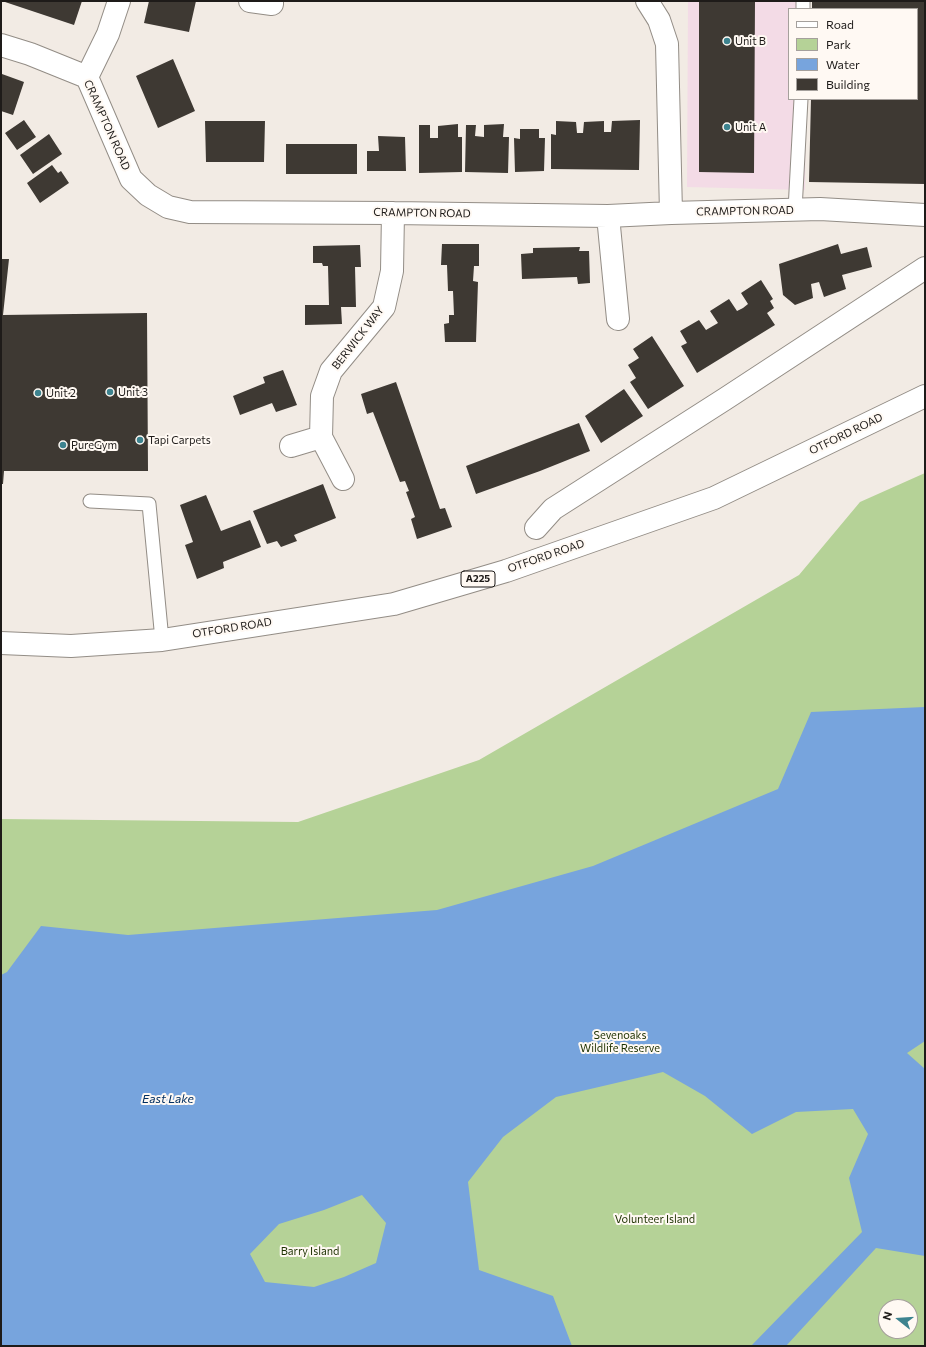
<!DOCTYPE html>
<style>
body{margin:0}
#map{position:relative;width:926px;height:1347px;overflow:hidden;background:#f2ebe4;font-family:Commissioner,sans-serif}
canvas{display:block}
.frame{position:absolute;inset:0;border:2px solid #1e1b19;pointer-events:none}
.legend{position:absolute;left:788px;top:8px;width:130px;height:92px;box-sizing:border-box;background:#fff9f3;border:1px solid #a5a09c;margin:0;padding:5px 7px;list-style:none;font-size:12px;color:#1e1b19}
.legend li{display:flex;align-items:center;gap:8px;height:20px}
.legend b{width:20px;border:1px solid #a5a09c}
.north{position:absolute;left:878px;top:1299px;width:40px;height:40px;box-sizing:border-box;background:#fff9f3;border:1px solid #a5a09c;border-radius:50%;rotate:287deg;font-size:11px;font-weight:700;line-height:16px;text-align:center;color:#1e1b19}
.north::after{content:'';display:block;margin:auto;width:14px;height:18px;background:#3d838f;clip-path:polygon(50% 0,100% 100%,50% 72%,0 100%)}
</style>
<div id="map">
<canvas width="926" height="1347"></canvas>
<div class="frame"></div>
<ul class="legend">
<li><b style="height:5px;background:#fff"></b>Road</li>
<li><b style="height:11px;background:#b5d297"></b>Park</li>
<li><b style="height:11px;background:#77a4dd"></b>Water</li>
<li><b style="height:11px;background:#3e3933"></b>Building</li>
</ul>
<div class="north">N</div>
</div>
<script>
const ctx = document.querySelector('canvas').getContext('2d');
ctx.lineJoin = 'round';
function fillPath(path, color) {
  ctx.fillStyle = color;
  ctx.fill(path, 'evenodd');
}
function shape(rows) {
  const path = new Path2D();
  for (const r of rows) {
    path.moveTo(r[0], r[1]);
    for (let i = 2; i < r.length; i += 2) path.lineTo(r[i], r[i + 1]);
  }
  return path;
}
function trace(path, color, width, dash) {
  ctx.strokeStyle = color;
  ctx.lineWidth = width;
  ctx.lineCap = dash ? 'butt' : 'round';
  ctx.setLineDash(dash || []);
  ctx.stroke(path);
}
function drawText(font, color, halo, rows, align = 'center') {
  ctx.font = font + ' Commissioner,sans-serif';
  ctx.lineWidth = 4;
  ctx.setLineDash([]);
  ctx.textBaseline = 'middle';
  ctx.strokeStyle = halo;
  ctx.fillStyle = color;
  for (const [text, x, y, turn = 0] of rows) {
    ctx.save();
    ctx.translate(x, y);
    ctx.rotate((+turn || 0) * Math.PI / 180);
    ctx.textAlign = isNaN(turn) ? turn : align;
    if (halo) ctx.strokeText(text, 0, 0);
    ctx.fillText(text, 0, 0);
    ctx.restore();
  }
}
const commercial = shape([
 [688,1,808,1,808,9,789,9,789,99,806,99,805,190,687,187]
]);
const green = shape([
 [925,473,925,1346,1,1346,1,819,298,822,479,760,799,575,860,502],
 [886,1307,910,1307,910,1331,886,1331]
]);
const water = shape([
 [925,707,925,1041,907,1053,925,1069,925,1256,876,1248,786,1346,751,1346,862,1232,849,1178,868,1134,853,1109,796,1112,752,1134,705,1096,663,1072,556,1097,503,1137,468,1182,479,1270,553,1296,572,1346,1,1346,1,975,7,972,41,926,128,935,437,910,593,866,778,789,811,712],
 [362,1195,386,1223,376,1263,344,1277,314,1287,265,1282,250,1254,279,1224,324,1210]
]);
const building = shape([
 [2,1,82,1,74,25],
 [149,1,196,1,189,32,144,23],
 [699,1,755,1,754,173,699,172],
 [812,1,925,1,925,184,809,182,811,99,917,99,917,9,812,9],
 [173,59,195,111,158,128,136,76],
 [2,74,24,82,13,115,1,111],
 [24,120,36,137,17,150,5,133],
 [640,120,639,170,551,169,551,134,556,135,556,121,576,122,577,133,583,133,584,122,604,121,604,132,611,132,612,121],
 [205,121,265,121,264,162,206,162],
 [458,124,458,137,462,137,462,172,419,173,419,125,430,125,430,138,438,138,438,126],
 [504,124,503,137,509,137,508,173,465,172,466,125,476,125,475,136,484,137,484,125],
 [520,129,539,129,539,138,545,138,544,171,515,172,514,138,520,139],
 [49,134,62,154,33,174,20,155],
 [378,136,405,137,406,171,367,171,367,151,379,151],
 [286,144,357,144,357,174,286,174],
 [52,165,58,173,61,171,69,183,40,203,27,183],
 [442,244,479,244,479,266,474,266,473,281,478,282,476,342,445,342,444,324,449,323,449,315,454,315,453,291,448,291,447,265,441,265],
 [838,244,841,254,867,247,872,267,842,275,846,289,824,297,819,282,811,284,813,298,795,305,783,295,779,264],
 [360,245,361,267,355,267,356,307,341,307,342,324,305,325,305,305,329,305,328,266,323,266,322,263,313,263,313,246],
 [580,247,579,251,589,251,590,283,578,284,577,277,522,279,521,254,533,253,533,248],
 [1,259,9,259,3,315,147,313,148,471,4,471,3,484,1,484],
 [761,280,773,299,770,301,774,308,767,313,775,325,697,373,681,346,687,343,680,331,699,320,706,330,718,323,710,311,729,299,737,311,743,308,748,304,741,293],
 [652,336,684,386,648,409,630,382,636,378,628,365,639,358,633,349],
 [283,370,297,405,276,412,272,403,240,415,233,396,265,383,263,377],
 [396,382,440,509,445,508,452,527,417,539,411,519,415,517,406,492,409,491,405,481,400,482,373,412,367,414,361,394],
 [624,389,643,416,601,443,585,416],
 [579,423,590,451,540,471,476,494,466,466],
 [323,484,336,518,294,535,297,541,281,547,277,541,267,544,253,511],
 [206,495,221,531,250,520,261,547,223,562,224,568,197,579,185,545,193,542,180,505]
]);
const service = shape([
 [803,1,803,9],
 [795,210,801,99],
 [90,501,149,504,162,640]
]);
const minor = shape([
 [250,1,272,4,272,1],
 [647,1,659,20,667,44,671,213],
 [1,45,30,54,87,77,131,179,148,195,168,207,190,212,393,213,608,216,671,213,820,209,925,215],
 [87,77,108,34,119,1],
 [608,216,618,319],
 [291,446,321,437],
 [343,479,321,437,322,396,331,371,384,307,392,271,393,213],
 [536,528,553,509,725,399,925,268]
]);
const primary = shape([
 [1,643,71,646,162,640,394,604,506,571,714,498,925,396]
]);
const markers = [
 [727,41,4,"#3d838f"],
 [727,127,4,"#3d838f"],
 [110,392,4,"#3d838f"],
 [38,393,4,"#3d838f"],
 [140,440,4,"#3d838f"],
 [63,445,4,"#3d838f"]
];
const shields = [
 [478,579,34]
];
const shieldNames = [
 ["A225",478,579]
];
const poiNames = [
 ["Unit B",735,41],
 ["Unit A",735,127],
 ["Unit 3",118,392],
 ["Unit 2",46,393],
 ["Tapi Carpets",148,440],
 ["PureGym",71,445]
];
const streetNames = [
 ["CRAMPTON ROAD",107,125,66],
 ["CRAMPTON ROAD",745,211,-1],
 ["CRAMPTON ROAD",422,213,1],
 ["BERWICK WAY",358,338,-52],
 ["OTFORD ROAD",846,434,-26],
 ["OTFORD ROAD",546,556,-19],
 ["OTFORD ROAD",232,628,-9]
];
const parkNames = [
 ["Sevenoaks",620,1035],
 ["Wildlife Reserve",620,1048],
 ["Volunteer Island",655,1219],
 ["Barry Island",310,1251]
];
const waterNames = [
 ["East Lake",168,1099]
];
fillPath(commercial, '#f3dbe6');
fillPath(green, '#b5d297');
fillPath(water, '#77a4dd');
fillPath(building, '#3e3933');
trace(service, '#938d86', 15);
trace(minor, '#938d86', 24);
trace(primary, '#938d86', 24);
trace(service, '#fff', 13);
trace(minor, '#fff', 22);
trace(primary, '#fff', 22);
for (const [x, y, r, color] of markers) {
  const dot = new Path2D();
  dot.arc(x, y, r, 0, 2 * Math.PI);
  ctx.fillStyle = color;
  ctx.fill(dot);
  trace(dot, '#fff9f3', 1.5);
}
for (const [x, y, w] of shields) {
  const box = new Path2D();
  box.roundRect(x - w / 2, y - 8, w, 16, 3);
  ctx.fillStyle = '#fff9f3';
  ctx.fill(box);
  trace(box, '#1e1b19', 1);
}
drawText('bold 10px', '#1e1b19', null, shieldNames);
drawText('11px', '#1e1b19', '#fff9f3', poiNames, 'left');
drawText('11px', '#1e1b19', '#fff9f3', streetNames);
drawText('11px', '#1d3100', '#fff9f3', parkNames);
drawText('italic 12px', '#002e60', '#fff9f3', waterNames);
</script>
